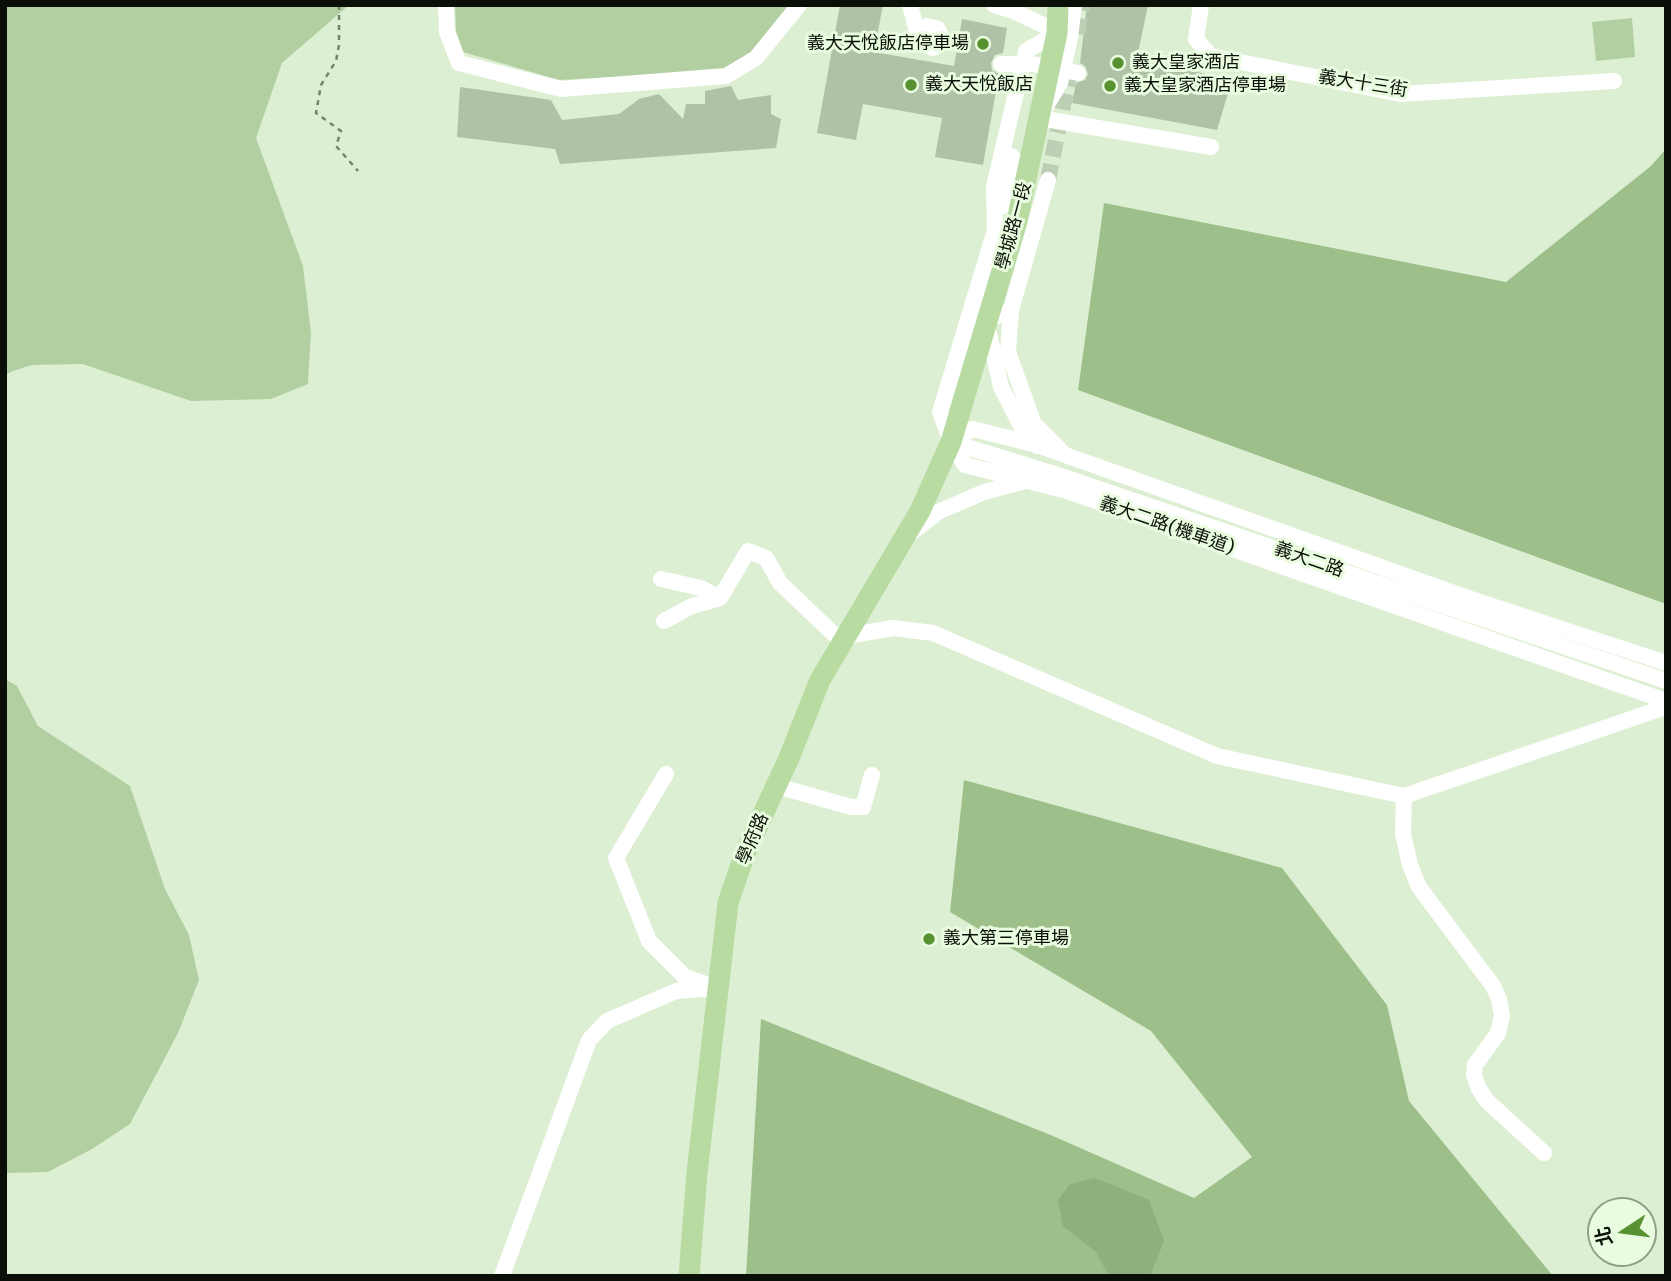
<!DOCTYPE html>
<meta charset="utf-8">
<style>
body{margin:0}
#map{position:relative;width:1671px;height:1281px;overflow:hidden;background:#dcefd2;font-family:Merriweather,"Noto Sans TC",serif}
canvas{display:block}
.frame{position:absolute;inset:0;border:7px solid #0a1007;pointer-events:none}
.north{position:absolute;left:1587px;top:1197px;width:70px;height:70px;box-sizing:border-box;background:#e9fcdf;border:2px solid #909e89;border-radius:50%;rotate:257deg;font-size:19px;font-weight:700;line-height:28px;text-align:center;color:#0a1007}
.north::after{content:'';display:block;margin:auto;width:24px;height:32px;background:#589230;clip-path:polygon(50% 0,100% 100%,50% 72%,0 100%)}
</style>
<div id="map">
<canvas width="1671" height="1281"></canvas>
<div class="frame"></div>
<div class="north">北</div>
</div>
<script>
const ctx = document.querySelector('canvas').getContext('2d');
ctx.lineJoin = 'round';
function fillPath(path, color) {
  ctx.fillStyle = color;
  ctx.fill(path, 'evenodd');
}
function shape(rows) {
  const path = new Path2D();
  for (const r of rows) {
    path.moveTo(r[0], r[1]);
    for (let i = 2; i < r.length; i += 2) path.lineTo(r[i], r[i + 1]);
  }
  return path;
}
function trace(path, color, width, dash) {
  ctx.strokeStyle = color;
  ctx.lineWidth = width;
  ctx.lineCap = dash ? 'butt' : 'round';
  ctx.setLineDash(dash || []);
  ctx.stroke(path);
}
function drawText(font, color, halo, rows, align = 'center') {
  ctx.font = font + ' Merriweather,"Noto Sans TC",serif';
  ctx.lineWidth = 6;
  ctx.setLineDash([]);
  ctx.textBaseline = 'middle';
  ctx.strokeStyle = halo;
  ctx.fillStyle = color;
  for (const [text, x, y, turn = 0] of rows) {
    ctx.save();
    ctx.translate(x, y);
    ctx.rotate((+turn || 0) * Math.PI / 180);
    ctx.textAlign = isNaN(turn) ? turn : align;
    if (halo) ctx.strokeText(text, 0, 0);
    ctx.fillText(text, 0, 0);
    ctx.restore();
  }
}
const green = shape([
 [5,5,349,5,282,63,256,138,303,266,311,333,308,384,271,399,191,401,83,364,32,365,10,372,5,376],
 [455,5,789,5,751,54,723,71,559,80,463,52,456,31],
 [1632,18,1635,57,1596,61,1592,22],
 [5,679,17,686,38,726,130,786,165,889,189,935,199,980,178,1033,130,1124,92,1149,48,1172,5,1173]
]);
const forest = shape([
 [1666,149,1666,604,1078,390,1104,203,1506,282,1651,166],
 [964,780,1282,868,1387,1005,1409,1101,1553,1276,746,1276,761,1019,1053,1136,1194,1198,1252,1157,1151,1031,950,912]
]);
const water = shape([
 [1095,1178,1149,1200,1164,1241,1150,1276,1109,1276,1096,1252,1063,1226,1058,1200,1070,1184]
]);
const building = shape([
 [840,5,883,5,874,52,954,66,962,19,1007,28,1003,53,995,55,991,63,992,70,999,74,983,165,935,157,942,118,863,104,856,140,817,133],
 [1087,5,1148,5,1137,58,1232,80,1217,130,1072,103,1076,83,1085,80,1088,74,1085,66,1080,63],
 [731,86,738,100,771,95,771,114,781,119,776,148,560,164,555,149,457,137,460,87,551,100,562,120,619,114,639,99,659,94,683,119,686,104,705,104,705,91]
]);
const minorTunnel = shape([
 [1077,34,1082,5],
 [1048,180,1071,66]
]);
const path = shape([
 [339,5,339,45,336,61,321,85,316,113,341,131,336,146,358,171]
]);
const minor = shape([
 [446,5,447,32,459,63,561,89,726,76,756,58,799,5],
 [910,5,917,32,922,44,933,48,943,41,938,29,927,26,917,32],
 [994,5,1016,12,1070,38,1074,5],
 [1201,5,1196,39,1211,56,1400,94,1614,81],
 [1057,33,1026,51,994,186,995,230,940,412,951,442,965,465,1067,491,1666,701],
 [1070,38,1060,83,1039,118,1211,147],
 [1001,64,1032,64,1078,73],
 [1004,206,1003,197,1012,156],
 [1011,310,1008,352,1034,424,1062,452],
 [951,442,973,429,1037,445,1474,600,1666,663],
 [951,442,1064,477,1666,681],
 [1037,446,1022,428,1001,387,986,321,1011,310,1048,180],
 [910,534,938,512,984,492,1025,481],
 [661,579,701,588,720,598,748,551,766,558,780,583,842,642],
 [664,621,692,606,720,598],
 [847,636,893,628,933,633,1217,756,1404,796,1666,707],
 [666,774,616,858,649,941,685,977,712,986],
 [777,786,851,807,863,807,872,775],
 [1404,796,1403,834,1410,865,1419,887,1493,986,1499,999,1502,1016,1498,1033,1475,1065,1474,1075,1478,1087,1486,1100,1544,1153],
 [502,1276,589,1040,607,1021,676,991,717,988]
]);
const major = shape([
 [689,1276,697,1173,728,903,745,853,789,758,820,680,920,511,951,442,1017,221,1057,33,1058,5]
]);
const markers = [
 [983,44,7,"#589230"],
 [1118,63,7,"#589230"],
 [911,85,7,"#589230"],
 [1110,86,7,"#589230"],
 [929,939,7,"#589230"]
];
const poiNames = [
 ["義大天悅飯店停車場",969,44,"right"],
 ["義大皇家酒店",1132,63],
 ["義大天悅飯店",925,85],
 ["義大皇家酒店停車場",1124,86],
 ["義大第三停車場",943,939]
];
const streetNames = [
 ["義大十三街",1363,84,9],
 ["學城路一段",1014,226,-75],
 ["義大二路(機車道)",1167,526,19],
 ["義大二路",1309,560,19],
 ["學府路",753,839,-67]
];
fillPath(green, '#b2cfa2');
fillPath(forest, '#9dbf8a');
fillPath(water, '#8eb07c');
fillPath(building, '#b0c2a6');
trace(minorTunnel, '#bcceb4', 16, [16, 8]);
trace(path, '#75826e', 2.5, [5, 5]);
trace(minor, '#fff', 16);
trace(major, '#b8dba2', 21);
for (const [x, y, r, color] of markers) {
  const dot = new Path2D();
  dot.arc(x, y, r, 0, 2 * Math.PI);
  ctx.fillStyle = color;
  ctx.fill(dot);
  trace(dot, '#e9fcdf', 2.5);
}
drawText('18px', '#0a1007', '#e9fcdf', poiNames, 'left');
drawText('18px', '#0a1007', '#e9fcdf', streetNames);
</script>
